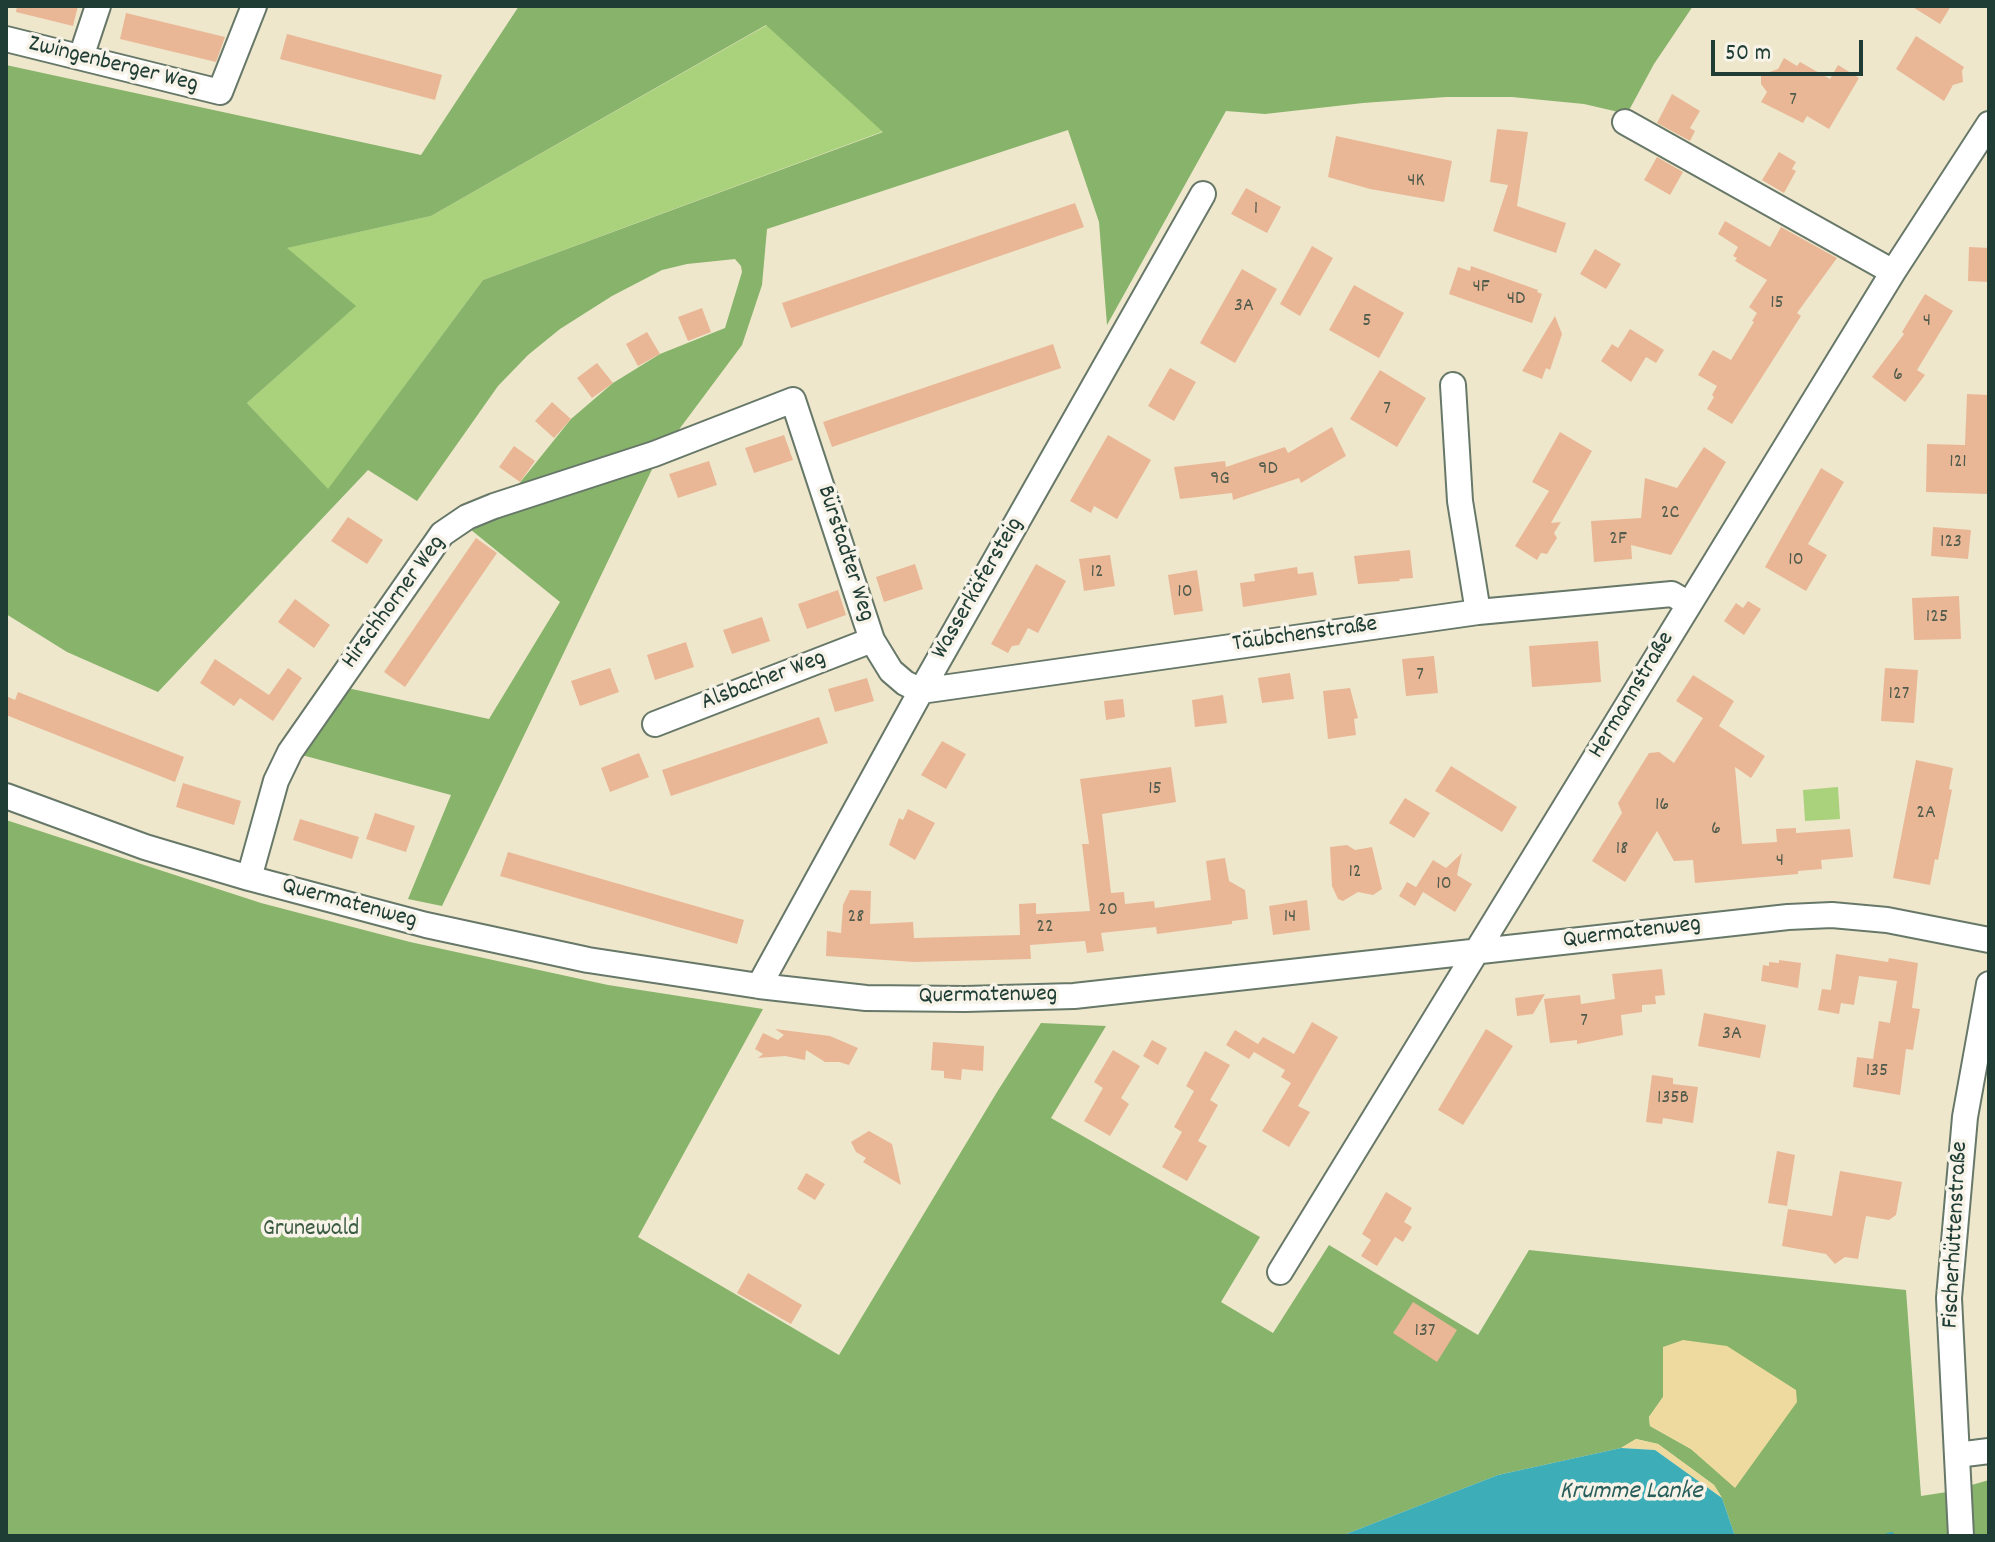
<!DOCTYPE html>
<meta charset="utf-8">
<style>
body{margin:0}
#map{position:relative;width:1995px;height:1542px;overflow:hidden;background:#eee7cc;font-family:Dekko,sans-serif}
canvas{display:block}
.frame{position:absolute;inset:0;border:8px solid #1f3d34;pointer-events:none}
.scale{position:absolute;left:1711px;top:40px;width:152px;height:36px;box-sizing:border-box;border:4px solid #1f3d34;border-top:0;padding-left:10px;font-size:24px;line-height:28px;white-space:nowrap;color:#1f3d34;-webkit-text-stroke:6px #f7f3e8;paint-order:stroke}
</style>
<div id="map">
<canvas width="1995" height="1542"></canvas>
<div class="frame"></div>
<div class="scale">50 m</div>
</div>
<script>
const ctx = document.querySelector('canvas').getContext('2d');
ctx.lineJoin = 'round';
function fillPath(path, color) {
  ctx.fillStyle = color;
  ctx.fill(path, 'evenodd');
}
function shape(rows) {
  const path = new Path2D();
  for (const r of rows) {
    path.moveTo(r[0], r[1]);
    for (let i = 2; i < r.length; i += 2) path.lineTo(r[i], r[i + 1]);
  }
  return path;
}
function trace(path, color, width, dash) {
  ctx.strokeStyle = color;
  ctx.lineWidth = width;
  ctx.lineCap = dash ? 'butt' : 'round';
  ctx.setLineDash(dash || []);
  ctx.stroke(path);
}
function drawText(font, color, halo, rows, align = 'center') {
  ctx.font = font + ' Dekko,sans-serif';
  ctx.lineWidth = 7;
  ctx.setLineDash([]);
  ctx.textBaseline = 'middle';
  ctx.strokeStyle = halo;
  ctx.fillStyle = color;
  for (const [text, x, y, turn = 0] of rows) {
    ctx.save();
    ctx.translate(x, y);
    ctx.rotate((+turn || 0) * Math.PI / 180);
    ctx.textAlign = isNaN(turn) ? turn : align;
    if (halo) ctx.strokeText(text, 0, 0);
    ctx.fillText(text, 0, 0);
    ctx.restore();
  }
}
const green = shape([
 [767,25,884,131,483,280,328,490,247,403,355,306,286,248,431,216],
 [1838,787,1840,819,1805,821,1803,790]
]);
const forest = shape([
 [519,6,1320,7,1693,6,1654,64,1627,114,1584,104,1512,97,1446,97,1363,103,1265,114,1226,111,1107,325,1099,222,1068,130,767,229,762,285,742,345,657,459,442,906,408,899,451,795,298,754,343,687,489,719,560,602,465,525,477,503,518,485,571,419,613,383,660,354,725,328,742,272,741,266,735,259,687,264,662,270,612,296,560,329,528,355,498,386,417,501,368,470,158,692,67,652,6,614,6,65,421,155],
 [766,25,883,132,483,280,328,489,247,403,356,306,287,248,431,216],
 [6,820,261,903,410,942,608,985,763,1009,638,1237,839,1355,997,1092,1041,1023,1106,1026,1051,1118,1260,1237,1221,1302,1273,1333,1329,1245,1478,1335,1529,1250,1906,1290,1921,1496,1947,1492,1989,1480,1989,1536,1735,1536,1722,1498,1714,1485,1658,1444,1636,1439,1621,1448,1498,1475,1341,1536,6,1536],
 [1663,1347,1777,1429,1735,1487,1691,1449,1650,1426,1649,1417,1663,1397]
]);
const sand = shape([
 [1683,1340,1727,1346,1796,1390,1797,1402,1735,1488,1691,1449,1650,1426,1649,1417,1663,1397,1663,1347],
 [1636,1439,1658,1444,1714,1485,1722,1498,1655,1450,1621,1448]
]);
const water = shape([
 [1621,1448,1655,1450,1722,1498,1735,1536,1341,1536,1498,1475]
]);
const stream = shape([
 [1888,1536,1891,1535]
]);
const building = shape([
 [17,6,78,6,73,26,16,12],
 [1911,6,1951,6,1940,24],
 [126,13,225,37,216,62,120,39],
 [287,34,442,75,435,100,280,59],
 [1916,36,1964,67,1962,71,1963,82,1953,85,1944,101,1896,69],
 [1784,58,1797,66,1800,62,1830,79,1838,65,1859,78,1829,129,1807,116,1803,123,1761,102,1767,92,1761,84,1761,75,1778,69],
 [1672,94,1700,111,1690,128,1695,131,1690,141,1657,123],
 [1497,129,1528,132,1517,206,1566,223,1556,253,1493,231,1508,185,1490,182],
 [1336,136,1452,161,1444,202,1370,189,1328,177],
 [1779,152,1796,162,1792,169,1796,171,1784,193,1762,180],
 [1657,157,1683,172,1670,195,1644,180],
 [1246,188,1281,207,1267,233,1231,214],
 [1075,203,1084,227,791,328,782,303],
 [1725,221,1770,247,1781,227,1837,258,1797,313,1801,316,1732,424,1707,409,1714,397,1712,395,1717,386,1698,375,1713,350,1731,360,1754,322,1752,321,1757,313,1749,307,1767,280,1735,261,1737,258,1733,256,1738,247,1718,234],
 [1312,246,1333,258,1300,316,1280,304],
 [1969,247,1989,248,1989,282,1968,281],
 [1595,249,1621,264,1606,289,1580,274],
 [1471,266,1538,290,1537,292,1542,294,1532,323,1449,294,1458,267,1470,271],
 [1242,269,1277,289,1235,363,1200,343],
 [1354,285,1404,313,1379,358,1329,330],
 [1925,294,1953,311,1917,370,1925,375,1905,402,1872,377,1904,334,1902,332],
 [702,308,711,332,688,341,678,317],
 [1555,316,1562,334,1550,370,1546,368,1542,379,1522,371],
 [1630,329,1664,350,1656,363,1646,357,1631,382,1601,361,1612,344,1618,348],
 [647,332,660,354,638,366,626,344],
 [1053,344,1061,368,832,447,823,422],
 [597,363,613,383,592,398,577,378],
 [1170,368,1196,382,1174,421,1148,406],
 [1380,370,1426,398,1397,447,1350,419],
 [1967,394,1989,395,1989,494,1926,492,1927,444,1965,445],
 [552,402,571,419,554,438,535,421],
 [1332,427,1346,456,1301,483,1299,478,1233,500,1232,493,1180,499,1174,467,1225,461,1226,467,1285,447,1288,453],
 [1560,432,1592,451,1551,523,1561,522,1554,533,1557,538,1547,554,1541,553,1537,560,1515,546,1549,491,1532,482],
 [784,435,793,460,754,473,745,448],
 [1108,435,1151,460,1117,519,1094,506,1091,513,1070,501],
 [514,446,535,461,520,482,499,467],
 [1704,447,1726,462,1671,555,1631,545,1632,559,1594,562,1591,521,1641,518,1645,478,1677,488],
 [709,461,717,485,678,498,669,474],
 [1821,468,1844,482,1808,544,1827,555,1806,591,1765,567],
 [348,517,383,540,367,564,331,541],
 [1933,527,1971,530,1968,559,1931,556],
 [476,538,497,553,405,687,384,672],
 [1410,550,1413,578,1399,579,1400,581,1358,584,1354,556],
 [1110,555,1115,586,1084,591,1079,559],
 [915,564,923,589,884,602,876,577],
 [1036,564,1066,581,1038,633,1028,628,1019,645,1012,646,1008,653,991,644],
 [1297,567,1298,574,1313,572,1317,595,1243,607,1240,583,1255,581,1254,574],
 [1197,570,1203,611,1174,615,1168,575],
 [838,590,846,615,807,629,798,604],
 [1959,596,1961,639,1914,640,1912,598],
 [295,599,330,625,314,648,278,622],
 [1748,601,1761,609,1744,635,1724,621,1736,603,1743,608],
 [762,617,770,641,732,654,723,630],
 [1598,641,1601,682,1532,687,1529,646],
 [686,642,694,667,655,680,647,655],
 [1434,656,1438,693,1406,696,1402,659],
 [215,659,269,695,288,668,302,678,273,721,240,698,234,706,200,683],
 [610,668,619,692,580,706,571,681],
 [1885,668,1918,670,1914,723,1881,721],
 [1290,673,1294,699,1262,703,1258,678],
 [1693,675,1734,701,1719,726,1765,756,1751,778,1735,767,1742,844,1777,842,1776,829,1796,828,1796,833,1850,829,1853,857,1821,860,1822,869,1798,871,1798,874,1695,883,1693,860,1674,861,1657,831,1625,882,1592,861,1622,813,1618,803,1649,753,1659,752,1674,763,1703,718,1676,701],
 [867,678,874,701,835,712,828,689],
 [1350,688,1358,718,1354,719,1356,735,1328,739,1323,691],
 [18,692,184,757,175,782,6,715,6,696,15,700],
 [1223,695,1227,723,1195,727,1192,700],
 [1123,699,1125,717,1106,720,1104,701],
 [819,717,828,743,671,796,662,770],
 [942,741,966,754,946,789,921,775],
 [639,753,649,777,610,792,601,768],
 [1916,760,1953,768,1949,789,1952,790,1938,860,1935,859,1930,885,1893,878],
 [1451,766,1517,807,1502,832,1435,791],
 [1171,767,1176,802,1102,814,1111,893,1124,892,1125,904,1154,901,1155,908,1211,900,1206,861,1225,858,1229,881,1245,890,1248,919,1232,921,1232,924,1157,934,1156,927,1101,933,1104,951,1087,953,1085,941,1030,945,1031,959,914,962,826,956,827,931,841,933,843,905,850,890,871,891,870,924,913,922,914,938,1020,935,1019,904,1036,903,1036,914,1090,911,1082,844,1089,844,1080,779],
 [183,783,241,801,234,825,176,807],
 [1405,798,1430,813,1414,838,1389,823],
 [908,809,935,823,915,860,889,845,899,818,903,820],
 [375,813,415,826,406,852,366,839],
 [300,819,359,837,352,859,293,840],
 [1347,845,1355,850,1372,847,1382,889,1373,895,1358,892,1343,901,1338,899,1332,886,1330,847],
 [508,852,744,920,737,944,500,876],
 [1462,853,1457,875,1472,884,1455,912,1423,892,1415,906,1399,896,1407,882,1416,887,1433,860,1446,868],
 [1307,900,1310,930,1273,935,1269,906],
 [1836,954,1888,962,1889,958,1918,963,1912,1008,1920,1009,1913,1050,1906,1049,1900,1095,1853,1087,1857,1057,1873,1059,1879,1021,1890,1023,1897,981,1859,976,1854,1005,1841,1003,1839,1014,1818,1010,1822,989,1831,990],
 [1779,960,1801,963,1798,988,1761,981,1763,965,1769,966,1769,962,1779,963],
 [1662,969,1665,995,1655,996,1656,1004,1642,1005,1642,1012,1621,1015,1623,1035,1577,1044,1577,1040,1550,1043,1544,999,1580,995,1581,1004,1615,999,1612,974],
 [1545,994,1533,1014,1517,1016,1515,998],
 [1704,1013,1766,1025,1760,1058,1698,1046],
 [1312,1022,1338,1037,1298,1106,1310,1112,1289,1147,1262,1131,1291,1083,1281,1077,1285,1070,1254,1052,1249,1059,1226,1045,1235,1030,1258,1044,1263,1037,1294,1054],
 [775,1029,830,1036,858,1048,849,1065,839,1062,825,1062,806,1050,805,1060,785,1056,758,1058,763,1054,755,1049,763,1033,778,1040,784,1035],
 [1486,1029,1513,1046,1463,1125,1438,1110],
 [1152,1040,1167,1048,1158,1065,1143,1056],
 [933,1042,984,1046,983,1071,962,1069,961,1080,944,1078,944,1071,931,1070],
 [1113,1050,1140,1066,1121,1098,1129,1104,1110,1136,1084,1121,1103,1088,1094,1082],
 [1205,1051,1230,1065,1210,1100,1218,1105,1198,1141,1207,1146,1187,1181,1162,1167,1182,1132,1174,1127,1194,1091,1186,1086],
 [1652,1075,1673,1078,1673,1084,1698,1087,1693,1123,1663,1118,1662,1124,1646,1122],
 [869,1131,892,1144,901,1185,863,1162,866,1158,856,1152,851,1142],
 [1777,1151,1795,1155,1787,1206,1768,1203],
 [1840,1171,1902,1182,1896,1215,1889,1220,1866,1216,1858,1259,1845,1257,1835,1264,1826,1254,1782,1246,1788,1209,1832,1216],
 [806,1173,825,1184,815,1200,797,1189],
 [1386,1192,1412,1208,1404,1222,1412,1227,1403,1242,1395,1237,1377,1266,1361,1256,1371,1240,1362,1234],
 [748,1273,802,1305,791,1324,737,1293],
 [1413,1302,1457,1330,1437,1362,1393,1333]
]);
const minor = shape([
 [6,39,220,92,254,6],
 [81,57,98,6],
 [1625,122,1893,272],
 [1453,385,1460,501,1478,612],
 [655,724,872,640],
 [6,796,145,847,249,878,426,925,588,960,759,986,866,998,965,999,1074,996,1788,917,1832,915,1887,920,1989,940],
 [249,878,276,781,290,752,442,534,467,517,494,506,654,454,793,400,872,640,891,671,905,683,921,691,1478,612,1672,594,1689,604],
 [759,986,921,691,1203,194],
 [1280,1272,1893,272,1989,124],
 [1957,1455,1989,1451],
 [1961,1536,1949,1298,1965,1117,1989,984]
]);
const numberNames = [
 ["7",1793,101],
 ["4K",1416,182],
 ["1",1256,210],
 ["4F",1481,288],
 ["4D",1516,300],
 ["15",1777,304],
 ["3A",1244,307],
 ["5",1367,322],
 ["4",1927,322],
 ["6",1898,376],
 ["7",1387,410],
 ["121",1958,463],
 ["9D",1268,470],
 ["9G",1220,480],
 ["2C",1670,514],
 ["2F",1618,540],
 ["123",1951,543],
 ["10",1796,561],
 ["12",1097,573],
 ["10",1185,593],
 ["125",1937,618],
 ["7",1420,676],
 ["127",1899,695],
 ["15",1155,790],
 ["16",1662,806],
 ["2A",1926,814],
 ["6",1716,830],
 ["18",1622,850],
 ["4",1780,862],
 ["12",1355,873],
 ["10",1444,885],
 ["20",1108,911],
 ["28",856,918],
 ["14",1290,918],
 ["22",1045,928],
 ["7",1584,1022],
 ["3A",1732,1035],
 ["135",1877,1072],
 ["135B",1673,1099],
 ["137",1425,1332]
];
const streetNames = [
 ["Zwingenberger Weg",113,66,14],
 ["Bürstadter Weg",844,554,72],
 ["Wasserkäfersteig",979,589,-60],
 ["Hirschhorner Weg",395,603,-54],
 ["Täubchenstraße",1305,636,-8],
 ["Alsbacher Weg",764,682,-21],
 ["Hermannstraße",1633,696,-59],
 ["Quermatenweg",349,905,15],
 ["Quermatenweg",1632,934,-7],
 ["Quermatenweg",988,997,-1],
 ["Fischerhüttenstraße",1957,1235,-87]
];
const parkNames = [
 ["Grunewald",311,1231]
];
const waterNames = [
 ["Krumme Lanke",1631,1493]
];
fillPath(green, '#aad17b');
fillPath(forest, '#87b36b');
fillPath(sand, '#eeda9e');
fillPath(water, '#3dadb8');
trace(stream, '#3dadb8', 6);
fillPath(building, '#e9b796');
trace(minor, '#677869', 28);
trace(minor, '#fff', 24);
drawText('20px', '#525c4c', null, numberNames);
drawText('24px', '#1f3d34', '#f7f3e8', streetNames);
drawText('24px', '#3b5b42', '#f7f3e8', parkNames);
drawText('italic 26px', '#285f5c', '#f7f3e8', waterNames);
</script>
